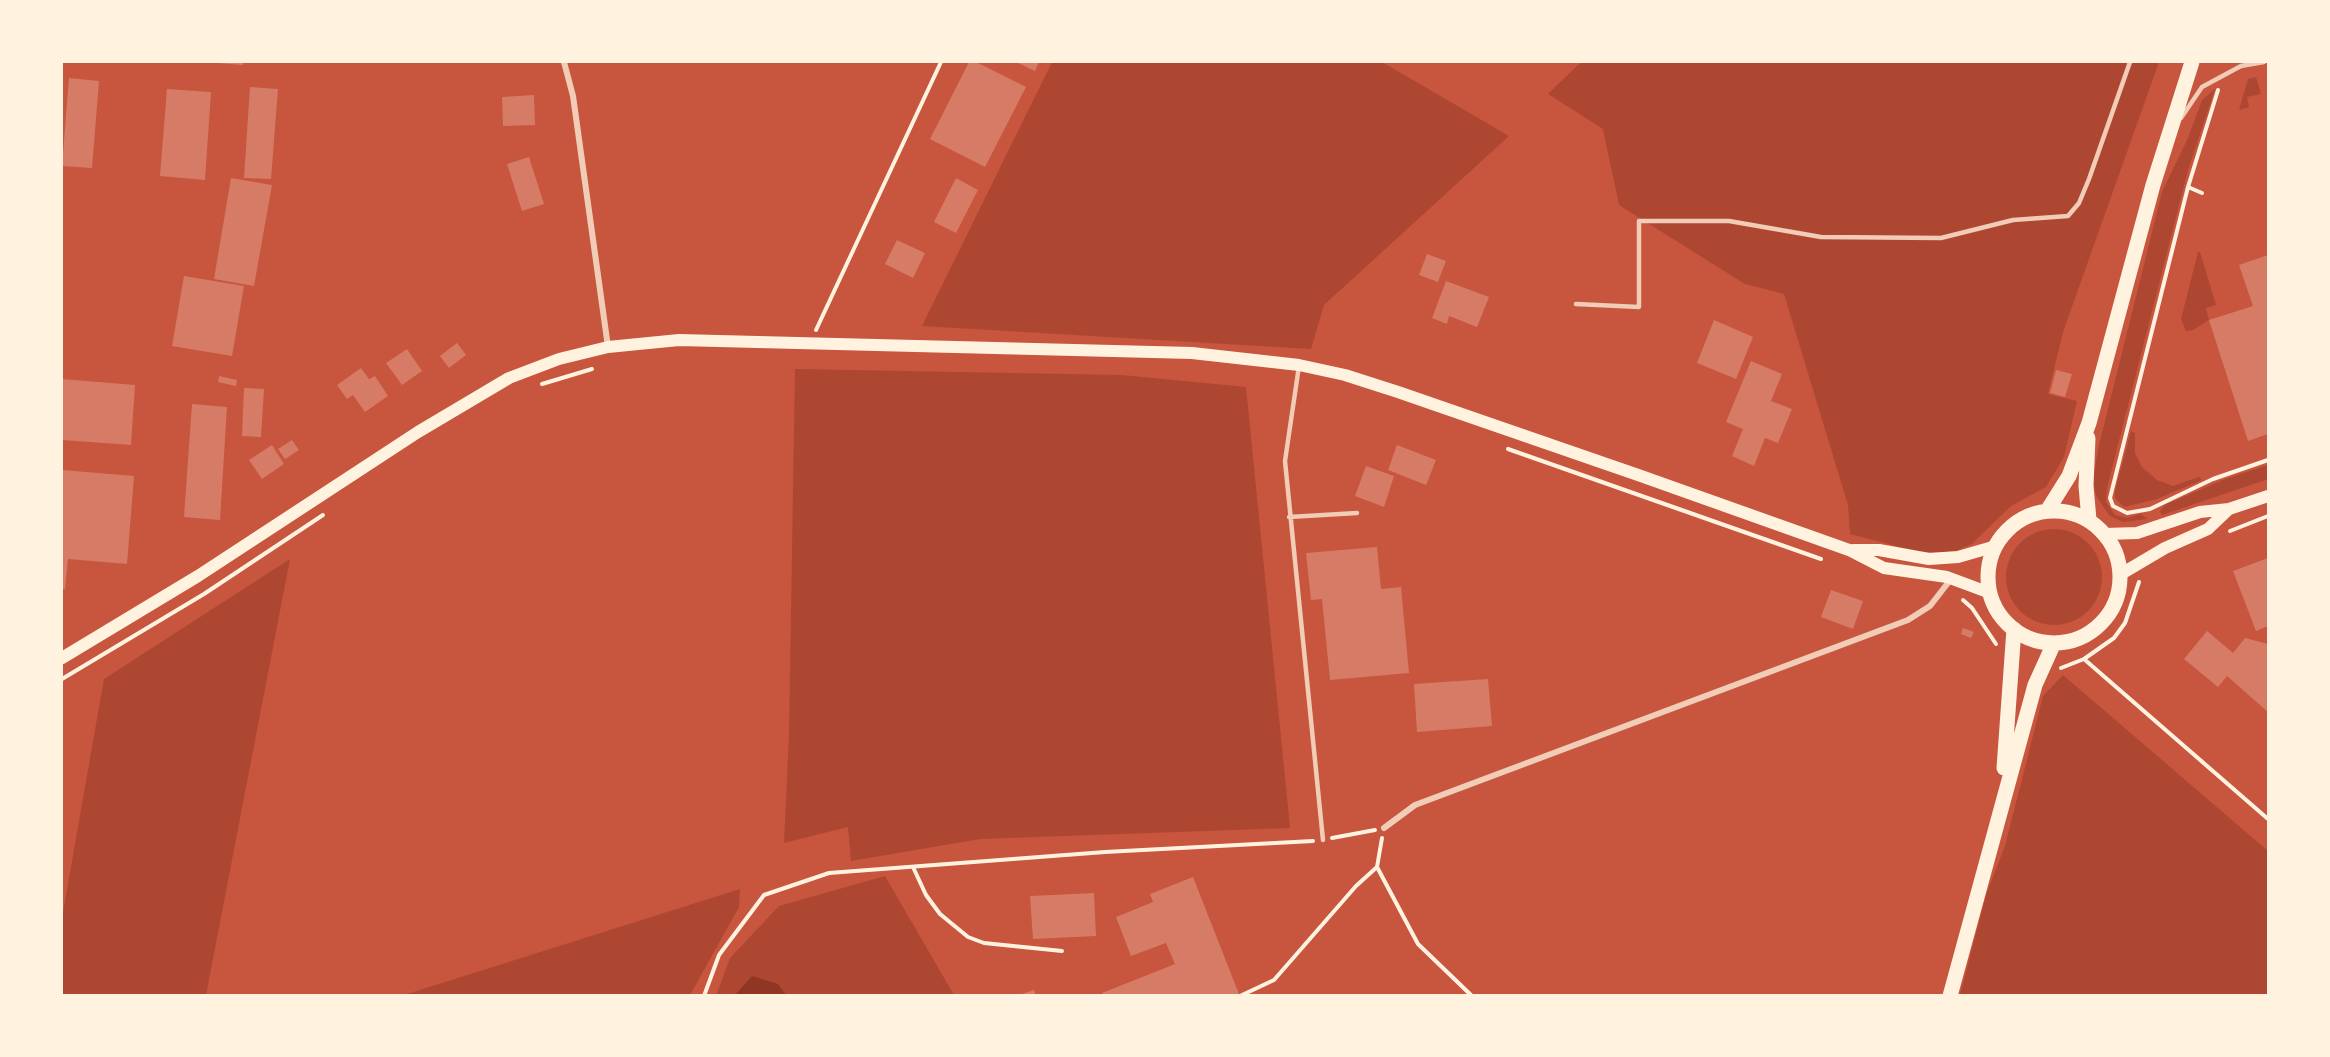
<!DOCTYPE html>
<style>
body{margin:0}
#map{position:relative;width:2330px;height:1057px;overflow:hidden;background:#c8553d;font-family:"Times New Roman",serif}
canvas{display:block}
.frame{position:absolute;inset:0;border:63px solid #fff3e0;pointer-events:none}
</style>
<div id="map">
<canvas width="2330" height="1057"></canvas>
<div class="frame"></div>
</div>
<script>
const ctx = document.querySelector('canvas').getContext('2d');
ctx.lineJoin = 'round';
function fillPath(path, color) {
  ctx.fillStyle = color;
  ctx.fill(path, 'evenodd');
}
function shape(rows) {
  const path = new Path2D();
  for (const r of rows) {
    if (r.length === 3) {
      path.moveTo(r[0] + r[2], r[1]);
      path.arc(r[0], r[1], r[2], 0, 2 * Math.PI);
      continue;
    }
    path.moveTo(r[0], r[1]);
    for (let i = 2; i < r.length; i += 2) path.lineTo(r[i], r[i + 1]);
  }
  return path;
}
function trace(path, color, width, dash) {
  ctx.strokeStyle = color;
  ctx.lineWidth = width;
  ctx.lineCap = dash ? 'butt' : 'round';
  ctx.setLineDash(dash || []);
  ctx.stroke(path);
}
const green = shape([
 [1052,62,1382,62,1509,136,1324,305,1311,349,922,326],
 [1581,62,2159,62,2063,332,2048,394,2077,401,2064,457,2046,487,2011,506,1972,544,1953,552,1919,552,1850,534,1848,505,1784,294,1745,284,1619,205,1603,129,1548,94],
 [2256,77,2261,94,2247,97,2249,107,2239,110,2248,79],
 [2215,89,2188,170,2107,488,2106,502,2115,515,2127,518,2141,514,2147,519,2123,522,2110,516,2096,496,2093,479,2099,445,2162,192,2188,138,2202,100],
 [2198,252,2200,252,2216,305,2206,308,2209,320,2193,330,2186,331,2181,319],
 [795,369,1122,375,1246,387,1290,828,980,839,851,861,848,827,784,843,789,734],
 [2131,431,2135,433,2135,453,2142,467,2157,480,2173,486,2199,477,2202,480,2157,499,2124,507,2115,498,2115,491],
 [2268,465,2268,479,2162,515,2160,511,2165,505,2225,479],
 [2054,577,48],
 [290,559,206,995,62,995,62,918,104,679],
 [2063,675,2268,851,2268,995,1960,995,1986,895,2005,846,2043,696],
 [885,876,954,995,716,996,730,958,779,906],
 [740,889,739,907,690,995,404,995]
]);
const water = shape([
 [752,976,778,984,786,995,735,995]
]);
const building = shape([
 [217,62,243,62,243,65,217,63],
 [969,62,976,62,1026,87,985,167,930,139],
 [1016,62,1039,62,1035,71],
 [69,78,99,81,92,168,62,166],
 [250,87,278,89,271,179,244,178],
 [167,89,211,92,205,180,160,176],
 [534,95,535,125,503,126,502,97],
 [529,157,544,204,522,211,507,164],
 [231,178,272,185,254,286,214,279],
 [956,178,978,190,956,233,934,222],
 [897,240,925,253,913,278,885,264],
 [1427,254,1446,261,1438,282,1419,275],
 [2268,255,2268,434,2248,441,2209,320,2253,306,2239,265],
 [184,276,244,286,232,356,172,346],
 [1446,281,1489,297,1477,327,1449,316,1447,324,1432,318],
 [1714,320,1753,337,1736,379,1697,363],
 [457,343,466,355,449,368,440,356],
 [407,349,422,371,402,385,386,363],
 [1751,361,1782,374,1771,401,1792,409,1778,443,1765,438,1754,466,1732,456,1743,429,1726,422],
 [361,368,369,379,375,376,388,396,365,412,353,395,347,399,337,385],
 [2056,370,2072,374,2065,397,2050,393],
 [219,376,237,380,236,386,218,382],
 [62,379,135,385,131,445,62,440],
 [244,388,264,389,261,437,242,436],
 [192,404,227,407,220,520,184,517],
 [292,440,299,450,285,459,278,449],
 [272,445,284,464,262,479,249,460],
 [1397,445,1436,460,1426,485,1388,470],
 [1366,466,1394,476,1384,507,1355,496],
 [62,470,134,476,127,564,68,559,65,589,62,589],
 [1377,547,1381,589,1401,587,1409,673,1330,680,1322,599,1311,600,1306,553],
 [2268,558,2268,626,2256,631,2233,571],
 [1831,590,1863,601,1853,629,1821,617],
 [1963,628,1974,632,1971,638,1961,634],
 [2207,631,2233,653,2245,638,2268,644,2268,712,2227,676,2218,687,2184,659],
 [1488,679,1492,726,1417,732,1414,684],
 [1193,877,1239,994,1103,996,1102,993,1175,964,1166,943,1131,956,1116,917,1153,902,1150,894],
 [1094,893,1096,936,1033,939,1030,896],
 [1034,990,1036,996,1019,996,1019,995]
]);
const path = shape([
 [2218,90,2188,187,2110,498,2113,506,2127,513,2150,509,2213,479,2268,460],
 [2188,187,2202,193],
 [816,330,941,62],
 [542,384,592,369],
 [1508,449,1821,559],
 [2230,531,2268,516],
 [1963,600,1972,608,1996,644],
 [2084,659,2268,819],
 [2061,668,2084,659,2114,638,2125,623,2139,582],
 [62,679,204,594,323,515],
 [1332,838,1375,830],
 [913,867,926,895,940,914,968,937,984,943,1062,951],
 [1377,867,1418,944,1472,996],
 [704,996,719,955,764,895,829,873,1105,852,1313,841],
 [1240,996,1274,980,1356,886,1377,867,1382,838]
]);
const service = shape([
 [2181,118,2202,87,2241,66,2264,62],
 [1576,304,1639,307,1639,221,1729,221,1821,237,1941,238,2013,220,2068,216,2079,203,2089,179,2130,62],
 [1299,366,1285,461,1323,840],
 [1289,517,1357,513]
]);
const minor = shape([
 [564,62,573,96,608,347],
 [1384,828,1415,805,1908,620,1930,606,1951,579]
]);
const secondary = shape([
 [2105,534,2137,533,2200,512,2229,509,2268,496],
 [1853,550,1879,550,1929,559,1958,557,1996,546],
 [2121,574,2165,548,2208,529,2229,509],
 [62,658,198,576,418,432,509,378,559,359,608,347,679,340,1192,353,1299,365,1345,375,1398,392,1641,476,1849,550,1884,568,1947,577,1990,593]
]);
const primary = shape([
 [2088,438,2086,486,2089,520],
 [2047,511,2069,476,2089,423,2153,185,2192,62],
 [2054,577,66],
 [2004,768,2014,629],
 [1950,996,2035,685,2054,643]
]);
fillPath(green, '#ae4732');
fillPath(water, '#8f3625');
fillPath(building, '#d67c66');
trace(path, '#fff3e0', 4);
trace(service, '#f1ccb7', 4.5);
trace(minor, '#f1ccb7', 6);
trace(secondary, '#fff3e0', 12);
trace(primary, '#fff3e0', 15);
</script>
